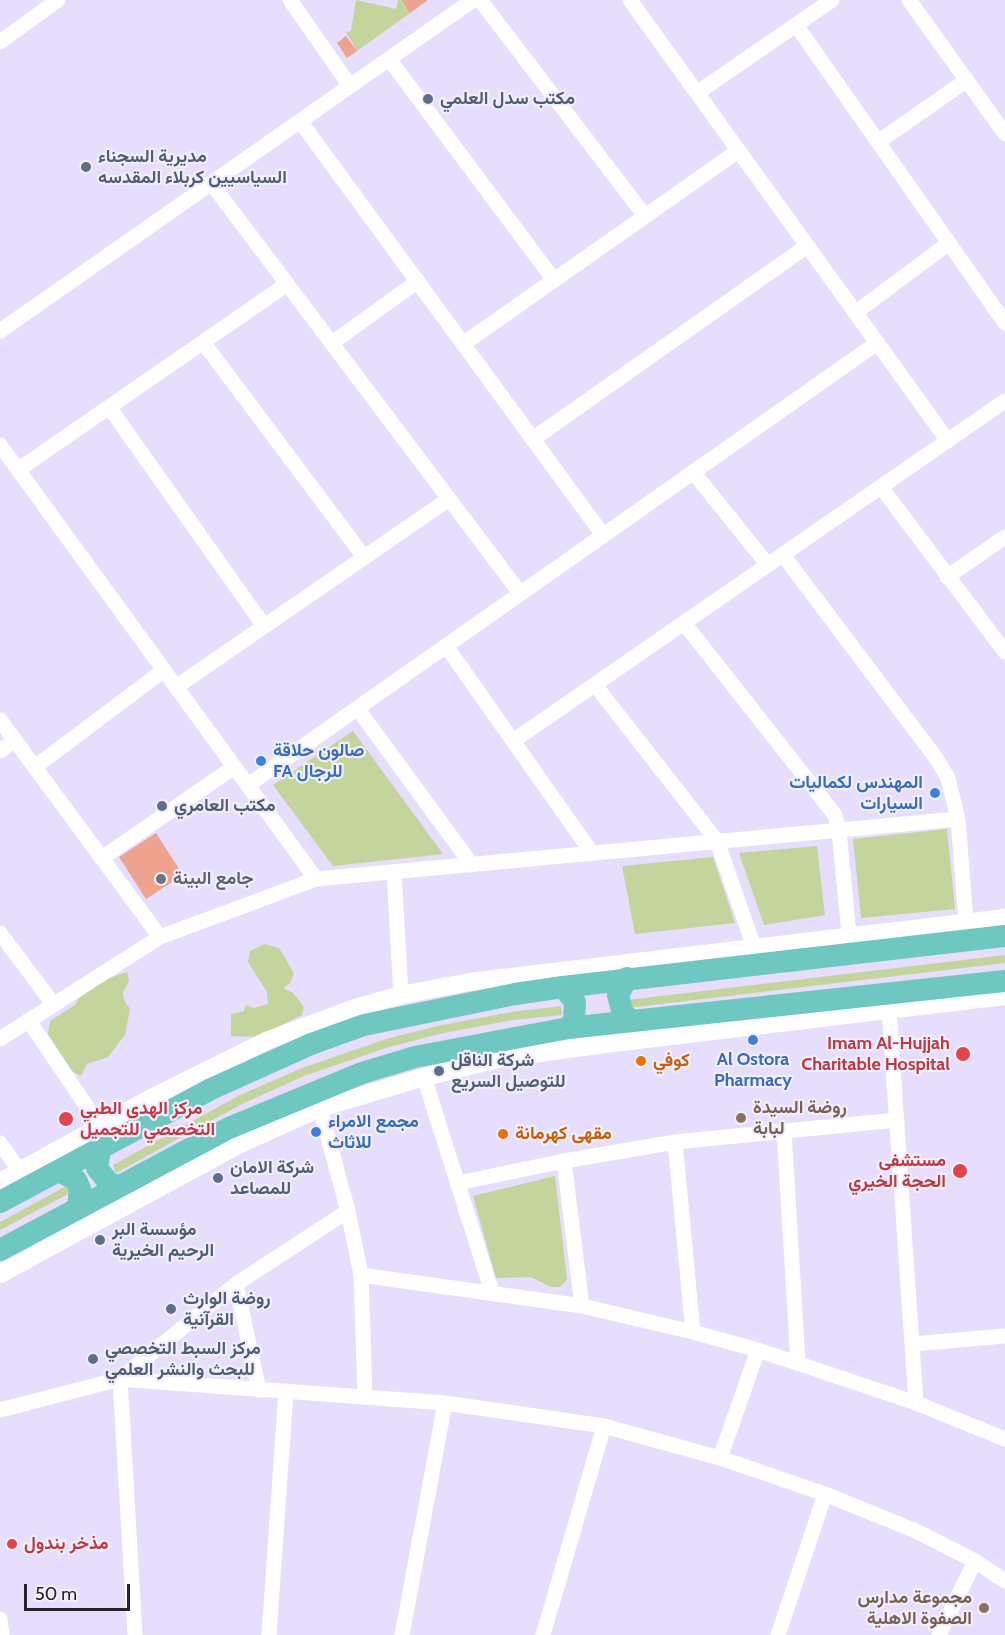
<!DOCTYPE html>
<meta charset="utf-8">
<style>
body{margin:0}
#map{position:relative;width:1005px;height:1635px;overflow:hidden;background:#e7ddfd;font-family:Cabin,sans-serif}
canvas{display:block}
.scale{position:absolute;left:24px;top:1584px;width:106px;height:27px;box-sizing:border-box;border:3px solid #25212d;border-top:0;padding-left:8px;font-size:18px;line-height:21px;white-space:nowrap;color:#25212d;-webkit-text-stroke:4px #f2eefb;paint-order:stroke}
</style>
<div id="map">
<canvas width="1005" height="1635"></canvas>
<div class="scale">50 m</div>
</div>
<script>
const ctx = document.querySelector('canvas').getContext('2d');
ctx.lineJoin = 'round';
function fillPath(path, color) {
  ctx.fillStyle = color;
  ctx.fill(path, 'evenodd');
}
function shape(rows) {
  const path = new Path2D();
  for (const r of rows) {
    path.moveTo(r[0], r[1]);
    for (let i = 2; i < r.length; i += 2) path.lineTo(r[i], r[i + 1]);
  }
  return path;
}
function trace(path, color, width, dash) {
  ctx.strokeStyle = color;
  ctx.lineWidth = width;
  ctx.lineCap = dash ? 'butt' : 'round';
  ctx.setLineDash(dash || []);
  ctx.stroke(path);
}
function drawText(font, color, halo, rows, align = 'center') {
  ctx.font = font + ' Cabin,Vazirmatn,sans-serif';
  ctx.lineWidth = 4.5;
  ctx.setLineDash([]);
  ctx.textBaseline = 'middle';
  ctx.strokeStyle = halo;
  ctx.fillStyle = color;
  for (const [text, x, y, turn = 0] of rows) {
    ctx.save();
    ctx.translate(x, y);
    ctx.rotate((+turn || 0) * Math.PI / 180);
    ctx.textAlign = isNaN(turn) ? turn : align;
    if (halo) ctx.strokeText(text, 0, 0);
    ctx.fillText(text, 0, 0);
    ctx.restore();
  }
}
const green = shape([
 [356,0,396,9,398,0,403,0,410,13,357,51,346,32,351,31],
 [353,731,443,854,333,866,273,785],
 [947,829,955,909,861,918,853,839],
 [817,846,825,915,764,925,739,853],
 [713,857,735,923,635,934,622,866],
 [265,944,279,948,294,973,290,983,283,988,293,993,304,1007,302,1015,257,1037,231,1036,231,1014,244,1011,246,1005,254,1008,268,1004,267,992,248,962,250,951],
 [1005,955,1005,963,619,1009,619,1001],
 [127,972,129,981,123,993,124,1000,130,1009,125,1035,108,1057,87,1064,81,1076,72,1071,48,1034,50,1021,75,1005,79,998,106,979],
 [561,1006,562,1015,513,1020,444,1033,389,1047,304,1076,240,1105,116,1173,113,1165,238,1096,302,1068,386,1039,442,1025,511,1012],
 [555,1176,567,1280,560,1287,551,1287,531,1277,496,1278,473,1196],
 [70,1184,74,1191,0,1230,0,1222]
]);
const building = shape([
 [402,0,428,0,410,13],
 [346,36,357,51,347,58,337,43],
 [156,833,183,875,146,899,119,857]
]);
const minor = shape([
 [290,0,350,86],
 [480,0,645,216],
 [630,0,948,441],
 [909,0,1005,134],
 [796,25,1005,323],
 [0,42,58,0],
 [389,59,554,280],
 [697,93,832,0],
 [300,121,603,535],
 [878,142,967,80],
 [211,183,520,593],
 [855,313,949,243],
 [0,331,473,0],
 [203,342,364,557],
 [332,343,418,281],
 [463,344,738,151],
 [109,407,264,626],
 [533,439,807,246],
 [0,445,316,879],
 [18,470,287,284],
 [693,472,768,565],
 [881,487,1005,652],
 [783,555,936,758,948,778,958,819,966,922],
 [947,577,1005,537],
 [684,623,835,815,839,830,849,935],
 [446,646,592,853],
 [595,685,717,841,754,947],
 [176,687,449,499],
 [357,708,472,865],
 [0,720,160,937],
 [513,741,1005,401],
 [0,751,15,740],
 [35,767,164,670],
 [248,785,877,343],
 [102,858,234,767],
 [394,872,401,995],
 [0,933,54,1005],
 [889,1009,916,1403],
 [29,1021,100,1126],
 [0,1039,160,937,316,879,958,819],
 [424,1077,492,1292],
 [320,1108,348,1211,361,1275,365,1397],
 [784,1130,798,1363],
 [675,1142,693,1332],
 [0,1143,20,1171],
 [564,1161,582,1306],
 [458,1183,564,1161,675,1142,897,1120],
 [361,1275,582,1306,693,1332,758,1350,916,1403,1005,1439],
 [236,1284,259,1390],
 [912,1344,1005,1336],
 [0,1410,120,1379,445,1403,604,1426,720,1458,825,1494,916,1531,975,1561,1005,1581],
 [720,1458,758,1350],
 [0,1619,2,1635],
 [135,1635,120,1379,236,1284,348,1211],
 [269,1635,286,1391],
 [402,1635,445,1403],
 [543,1635,604,1426],
 [778,1635,825,1494],
 [939,1635,975,1561]
]);
const tertiary = shape([
 [0,1182,149,1099,266,1041,355,1008,401,995,469,982,1005,918],
 [0,1274,238,1145,320,1108,424,1077,503,1058,605,1044,1005,996]
]);
const primary = shape([
 [627,978,618,995,623,1014,631,1020],
 [563,987,575,1002,574,1021,568,1028],
 [100,1149,97,1168,109,1183,118,1186],
 [59,1171,76,1180,80,1189,78,1208],
 [0,1202,211,1089,311,1044,364,1025,515,994,563,987,1005,936],
 [0,1250,229,1128,362,1073,415,1057,568,1028,1005,981]
]);
const markers = [
 [428,99,6,"#5c6f8a"],
 [86,167,6,"#5c6f8a"],
 [261,761,6,"#3f7fe0"],
 [935,793,6,"#3f7fe0"],
 [162,806,6,"#5c6f8a"],
 [161,879,6,"#6b7280"],
 [753,1040,6,"#3f7fe0"],
 [963,1054,8,"#e0444e"],
 [641,1061,6,"#e8710a"],
 [439,1071,6,"#5c6f8a"],
 [741,1118,6,"#8d6e63"],
 [66,1119,8,"#e0444e"],
 [316,1132,6,"#3f7fe0"],
 [503,1134,6,"#e8710a"],
 [960,1171,8,"#e0444e"],
 [218,1178,6,"#5c6f8a"],
 [100,1240,6,"#5c6f8a"],
 [171,1309,6,"#5c6f8a"],
 [93,1359,6,"#5c6f8a"],
 [12,1544,6,"#e0444e"],
 [984,1608,6,"#8d6e63"]
];
const serviceNames = [
 ["مكتب سدل العلمي",440,99],
 ["مديرية السجناء",98,157],
 ["السياسيين كربلاء المقدسه",98,178],
 ["مكتب العامري",174,806],
 ["شركة الناقل",451,1061],
 ["للتوصيل السريع",451,1082],
 ["شركة الامان",230,1168],
 ["للمصاعد",230,1189],
 ["مؤسسة البر",112,1230],
 ["الرحيم الخيرية",112,1251],
 ["روضة الوارث",183,1299],
 ["القرآنية",183,1320],
 ["مركز السبط التخصصي",105,1349],
 ["للبحث والنشر العلمي",105,1370]
];
const shopNames = [
 ["صالون حلاقة",273,751],
 ["FA للرجال",273,772],
 ["المهندس لكماليات",923,783,"right"],
 ["السيارات",923,804,"right"],
 ["Al Ostora",753,1060,"center"],
 ["Pharmacy",753,1081,"center"],
 ["مجمع الامراء",328,1122],
 ["للاثاث",328,1143]
];
const worshipNames = [
 ["جامع البينة",173,879]
];
const healthNames = [
 ["Imam Al-Hujjah",950,1044],
 ["Charitable Hospital",950,1065],
 ["مركز الهدى الطبي",80,1109,"left"],
 ["التخصصي للتجميل",80,1130,"left"],
 ["مستشفى",946,1161],
 ["الحجة الخيري",946,1182],
 ["مذخر بندول",24,1544,"left"]
];
const foodNames = [
 ["كوفي",653,1061],
 ["مقهى كهرمانة",515,1134]
];
const educationNames = [
 ["روضة السيدة",753,1108],
 ["لبابة",753,1129],
 ["مجموعة مدارس",972,1598,"right"],
 ["الصفوة الاهلية",972,1619,"right"]
];
fillPath(green, '#c3d59c');
fillPath(building, '#eda38e');
trace(minor, '#fff', 15);
trace(tertiary, '#fff', 18);
trace(primary, '#6ec7c1', 22);
for (const [x, y, r, color] of markers) {
  const dot = new Path2D();
  dot.arc(x, y, r, 0, 2 * Math.PI);
  ctx.fillStyle = color;
  ctx.fill(dot);
  trace(dot, '#f2eefb', 2);
}
drawText('bold 18px', '#4e5e75', '#f2eefb', serviceNames, 'left');
drawText('bold 18px', '#366cbe', '#f2eefb', shopNames, 'left');
drawText('bold 18px', '#5b616d', '#f2eefb', worshipNames, 'left');
drawText('bold 18px', '#be3a42', '#f2eefb', healthNames, 'right');
drawText('bold 18px', '#c56008', '#f2eefb', foodNames, 'left');
drawText('bold 18px', '#785e54', '#f2eefb', educationNames, 'left');
</script>
